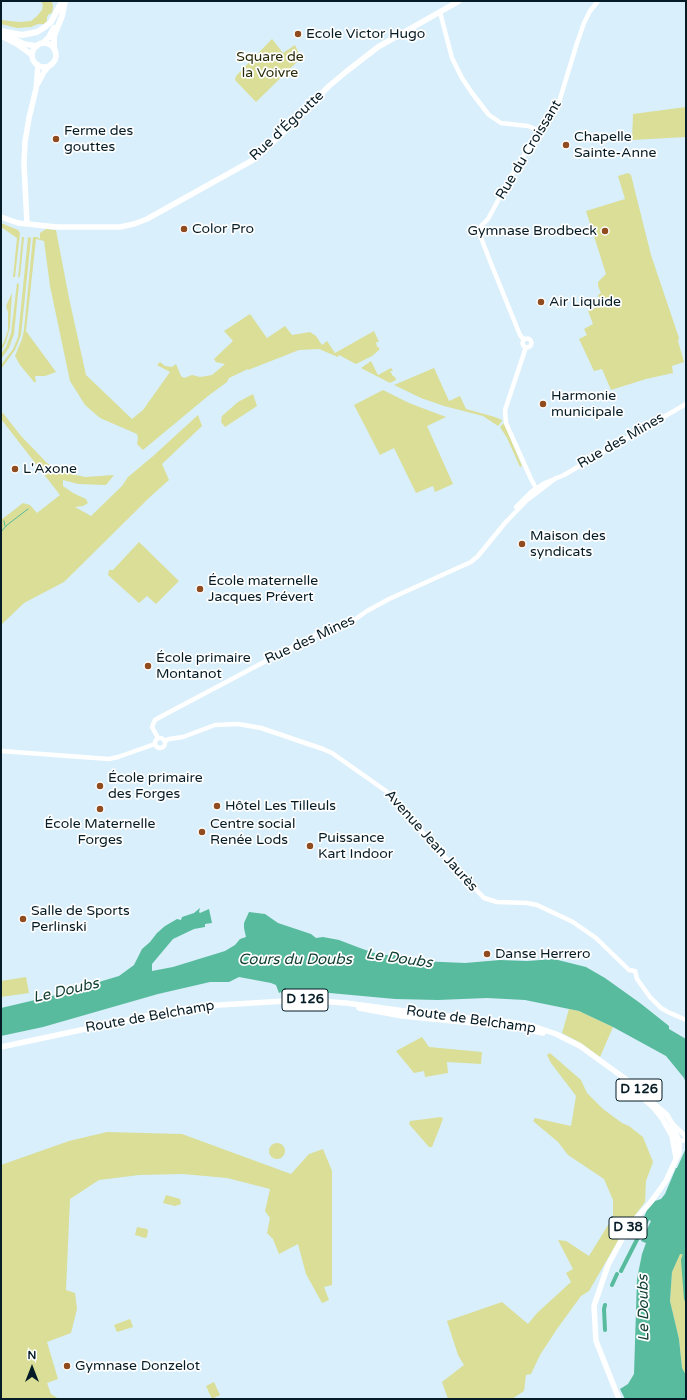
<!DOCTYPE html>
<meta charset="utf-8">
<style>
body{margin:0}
#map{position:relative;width:687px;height:1400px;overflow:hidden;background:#d9effb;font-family:"Varela Round",sans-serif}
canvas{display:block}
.frame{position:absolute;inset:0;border:2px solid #051c26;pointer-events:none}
.north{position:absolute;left:12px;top:1348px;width:40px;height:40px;-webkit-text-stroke:3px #fff;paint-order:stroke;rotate:0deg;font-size:11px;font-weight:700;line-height:16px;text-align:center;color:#051c26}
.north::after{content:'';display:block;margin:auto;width:14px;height:18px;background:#051c26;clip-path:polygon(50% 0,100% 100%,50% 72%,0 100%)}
</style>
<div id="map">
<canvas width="687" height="1400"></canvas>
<div class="frame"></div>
<div class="north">N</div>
</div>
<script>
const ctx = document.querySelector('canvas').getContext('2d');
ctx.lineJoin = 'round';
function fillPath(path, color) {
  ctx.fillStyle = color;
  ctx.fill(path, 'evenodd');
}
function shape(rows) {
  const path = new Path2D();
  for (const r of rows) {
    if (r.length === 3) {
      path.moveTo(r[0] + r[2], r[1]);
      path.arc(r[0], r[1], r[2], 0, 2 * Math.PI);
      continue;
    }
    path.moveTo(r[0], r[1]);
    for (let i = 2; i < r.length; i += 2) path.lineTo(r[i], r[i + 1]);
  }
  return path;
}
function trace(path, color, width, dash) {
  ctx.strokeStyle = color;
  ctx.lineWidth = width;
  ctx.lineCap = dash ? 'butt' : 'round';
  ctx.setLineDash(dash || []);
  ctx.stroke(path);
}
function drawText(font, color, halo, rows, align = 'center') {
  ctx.font = font + ' "Varela Round",sans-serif';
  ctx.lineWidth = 3.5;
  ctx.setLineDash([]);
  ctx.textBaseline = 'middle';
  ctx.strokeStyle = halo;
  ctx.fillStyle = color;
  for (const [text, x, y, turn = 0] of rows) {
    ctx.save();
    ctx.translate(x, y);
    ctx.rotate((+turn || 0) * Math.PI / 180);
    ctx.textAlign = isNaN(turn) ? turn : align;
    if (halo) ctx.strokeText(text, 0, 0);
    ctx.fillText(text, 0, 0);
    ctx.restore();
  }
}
const green = shape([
 [41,1,52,1,53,7,52,13,49,14,47,17,47,21,44,24,38,24,31,27,17,28,1,24,1,20,19,22,31,21,37,16,42,10,43,5],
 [272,39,283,53,295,45,301,58,256,102,235,80,236,76],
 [686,107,686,137,632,140,633,114],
 [628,173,631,175,651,255,679,338,678,341,684,362,672,366,673,373,646,379,611,390,602,369,594,371,579,339,587,335,584,329,593,324,588,311,594,309,594,302,599,298,598,295,601,293,598,286,598,282,606,274,586,211,625,199,618,176],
 [1,223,18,230,20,233,15,277,13,277,17,238,1,227],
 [46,229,56,230,69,298,86,375,132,419,143,410,170,372,157,365,160,362,165,366,172,367,176,364,181,376,184,378,192,375,200,377,212,375,225,364,216,362,214,359,233,341,224,331,250,314,267,338,285,326,292,335,310,332,316,336,322,345,327,341,335,353,374,331,379,342,376,342,377,347,379,347,379,350,372,356,356,364,339,355,338,357,319,349,299,350,248,370,248,369,229,378,227,382,208,396,143,450,137,444,138,438,137,434,100,418,85,405,70,381,50,286,44,241,36,239,26,331,56,372,45,376,35,376,36,382,34,382,20,365,15,356,22,339,24,330,33,237,37,237,40,239,40,233],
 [22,237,24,237,24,238,20,276,18,278],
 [28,237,31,238,21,335,15,350,1,369,1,365,13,349,18,337],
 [17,283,19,284,14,334,9,348,1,359,1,354,6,347,11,333],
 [12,293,10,327,6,342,1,351,1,347,4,342,8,330,8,312,6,306],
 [371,361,378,375,391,368,393,371,390,371,393,376,395,377,396,380,390,383,361,368],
 [434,368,449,401,460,396,466,409,495,417,502,420,502,421,498,426,483,416,444,406,421,398,394,385],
 [383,390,409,403,446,417,427,426,453,484,435,492,433,486,416,493,394,448,380,455,354,405],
 [253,394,257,406,225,427,221,422,222,416,238,402],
 [3,413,21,436,47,463,65,472,72,473,72,474,85,477,114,475,106,485,78,484,63,480,63,486,73,493,86,499,88,503,83,506,75,507,91,516,122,486,128,477,152,457,198,415,202,426,162,464,169,480,151,496,64,582,24,603,1,625,1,520,23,503,30,505,37,513,60,495,1,419,1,414],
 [504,423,522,466,520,467,507,438,500,427],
 [139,542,179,581,156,604,147,596,139,603,108,575,109,570,113,570],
 [26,977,29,993,1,997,1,981],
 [569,1009,579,1011,613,1027,600,1057,581,1043,562,1033],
 [422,1037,429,1047,482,1052,481,1064,447,1062,448,1073,425,1077,424,1071,414,1073,396,1051],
 [550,1053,581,1080,587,1093,603,1109,622,1123,629,1126,643,1137,653,1162,646,1181,645,1202,626,1227,589,1291,581,1296,557,1329,540,1355,531,1374,526,1375,524,1391,512,1399,448,1399,442,1382,464,1365,458,1355,447,1321,502,1302,528,1324,537,1313,571,1282,566,1273,573,1269,558,1240,566,1241,589,1256,613,1217,613,1200,604,1179,568,1155,558,1142,533,1121,535,1118,571,1126,576,1096,551,1063,547,1055],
 [441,1117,443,1119,432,1147,429,1147,409,1124,410,1121],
 [107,1132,182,1134,291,1174,309,1154,323,1149,332,1171,332,1285,324,1287,329,1300,322,1303,306,1274,298,1244,279,1254,273,1239,267,1233,270,1218,265,1211,270,1189,227,1178,183,1174,139,1175,99,1180,70,1199,66,1290,75,1293,77,1309,71,1333,47,1342,58,1379,47,1383,51,1394,59,1399,1,1399,1,1165,69,1141],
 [277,1151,8],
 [166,1195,180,1199,181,1204,175,1206,163,1203],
 [137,1227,147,1229,148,1231,147,1237,145,1238,135,1235],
 [680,1253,686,1255,686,1375,682,1369,679,1339,670,1301,672,1272],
 [130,1319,133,1327,117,1332,114,1325],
 [214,1382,220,1395,212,1399,206,1386]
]);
const water = shape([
 [200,908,199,912,200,913,209,909,212,923,205,924,205,927,194,929,173,939,152,964,152,971,173,967,225,951,235,945,240,939,246,937,244,928,244,923,249,912,265,914,278,923,311,934,316,938,323,937,339,940,360,948,380,955,397,955,413,960,420,961,465,963,500,960,527,961,554,959,586,967,605,978,640,1003,669,1026,669,1029,686,1039,686,1083,684,1078,666,1056,613,1027,579,1011,525,1000,487,998,438,1000,395,999,319,992,296,992,293,998,288,998,284,997,281,992,279,993,276,985,271,983,239,977,229,982,210,982,158,994,43,1027,1,1036,1,1008,52,996,119,976,134,965,142,949,150,942,157,933,165,926,177,919,181,920,182,917,194,913],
 [686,1148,686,1255,680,1254,672,1272,670,1301,679,1339,682,1368,686,1375,686,1399,625,1399,620,1389,628,1384,634,1374,637,1279,642,1254,646,1243,641,1241,651,1221,644,1217,647,1210,655,1201,661,1199,665,1194,676,1168,677,1168]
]);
const stream = shape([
 [4,521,5,526],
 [1,532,7,525,28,509]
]);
const canal = shape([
 [686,1251,683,1260,686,1299],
 [621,1271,650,1214],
 [612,1285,617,1274],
 [605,1330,604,1309,605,1305]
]);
const minor = shape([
 [440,12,452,58,462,78,472,93,489,115,501,123,528,126,540,131],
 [527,343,4.5],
 [524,340,520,335,490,261,480,235,480,230,481,226,488,219,515,169,559,102,577,43,584,23,590,11,598,1],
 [526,347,505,410,506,423,531,479,537,490],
 [516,507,531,492,545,483,564,475,686,404],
 [160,743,5],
 [158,738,152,727,155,720,162,716,317,634,347,625,367,611,389,599,471,562,478,556,505,523,526,501,556,478],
 [165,741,169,739,183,737,215,725,238,724,261,728,323,749,332,753,386,791,446,858,484,898,497,902,527,903,537,905,573,922,596,938,629,970,635,971,637,979,650,997,661,1008,668,1012,686,1020],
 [1,751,109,759,118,757,155,744],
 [672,1123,686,1137],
 [677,1138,679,1141,686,1140]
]);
const major = shape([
 [1,32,24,44,37,46],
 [1,36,17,44,32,55],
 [44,55,12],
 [37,85,44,72,49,66],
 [1,217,18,223,56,227,120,227,134,224,147,219,253,160,282,134,329,86,347,71,378,47,459,1],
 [27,224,24,164,25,142,29,118,36,89,38,65],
 [359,1008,402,1016,514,1027,543,1033],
 [1,1047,170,1011,203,1006,302,1000,346,1003,427,1014,509,1022,533,1026,556,1034,580,1046,627,1080,667,1115,671,1122,679,1141,679,1153,666,1181,650,1203,629,1226,608,1265,594,1306,596,1341,619,1399],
 [635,1091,654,1108,662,1118,672,1136,676,1158]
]);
const highway = shape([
 [1,31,22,35,37,32,45,27,51,22,60,5],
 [43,43,49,37,54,28],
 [54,47,54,36,62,16,65,1]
]);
const markers = [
 [298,34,4,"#904c1f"],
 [56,139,4,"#904c1f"],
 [566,145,4,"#904c1f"],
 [184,229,4,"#904c1f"],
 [605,231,4,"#904c1f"],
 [541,302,4,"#904c1f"],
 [543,404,4,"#904c1f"],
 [15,469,4,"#904c1f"],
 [522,544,4,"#904c1f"],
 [200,589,4,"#904c1f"],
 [148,666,4,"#904c1f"],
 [100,786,4,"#904c1f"],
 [217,806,4,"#904c1f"],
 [100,809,4,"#904c1f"],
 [202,832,4,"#904c1f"],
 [310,846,4,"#904c1f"],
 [23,919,4,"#904c1f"],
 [487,954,4,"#904c1f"],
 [67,1366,4,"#904c1f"]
];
const shields = [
 [305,1000,46],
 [639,1090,46],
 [628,1228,38]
];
const shieldNames = [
 ["D 126",305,1000],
 ["D 126",639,1090],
 ["D 38",628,1228]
];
const poiNames = [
 ["Ecole Victor Hugo",306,34],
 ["Ferme des",64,131],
 ["gouttes",64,147],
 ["Chapelle",574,137],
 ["Sainte-Anne",574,153],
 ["Color Pro",192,229],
 ["Gymnase Brodbeck",597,231,"right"],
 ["Air Liquide",549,302],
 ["Harmonie",551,396],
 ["municipale",551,412],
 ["L'Axone",23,469],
 ["Maison des",530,536],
 ["syndicats",530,552],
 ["École maternelle",208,581],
 ["Jacques Prévert",208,597],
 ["École primaire",156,658],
 ["Montanot",156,674],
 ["École primaire",108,778],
 ["des Forges",108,794],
 ["Hôtel Les Tilleuls",225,806],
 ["École Maternelle",100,824,"center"],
 ["Forges",100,840,"center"],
 ["Centre social",210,824],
 ["Renée Lods",210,840],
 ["Puissance",318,838],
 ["Kart Indoor",318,854],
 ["Salle de Sports",31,911],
 ["Perlinski",31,927],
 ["Danse Herrero",495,954],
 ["Gymnase Donzelot",75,1366]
];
const parkNames = [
 ["Square de",270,57],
 ["la Voivre",270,73]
];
const streetNames = [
 ["Rue d'Égoutte",287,126,-43],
 ["Rue du Croissant",529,150,-59],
 ["Rue des Mines",621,441,-30],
 ["Rue des Mines",310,640,-25],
 ["Avenue Jean Jaurès",431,841,48],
 ["Route de Belchamp",150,1017,-10],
 ["Route de Belchamp",471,1020,8]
];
const waterNames = [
 ["Le Doubs",399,959,8],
 ["Cours du Doubs",295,960],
 ["Le Doubs",66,991,-13],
 ["Le Doubs",644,1308,-91]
];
fillPath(green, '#dade96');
fillPath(water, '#58bb9d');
trace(stream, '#58bb9d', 1);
trace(canal, '#58bb9d', 4);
trace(minor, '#fff', 4.5);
trace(major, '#fff', 5.5);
trace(highway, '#fff', 6);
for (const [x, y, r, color] of markers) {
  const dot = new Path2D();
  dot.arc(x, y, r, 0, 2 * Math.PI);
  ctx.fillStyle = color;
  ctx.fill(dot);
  trace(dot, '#fff', 1.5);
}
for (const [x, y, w] of shields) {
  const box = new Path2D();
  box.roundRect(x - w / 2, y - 11, w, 22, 3);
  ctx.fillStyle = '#fff';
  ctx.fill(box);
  trace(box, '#051c26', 1);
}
drawText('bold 13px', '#051c26', null, shieldNames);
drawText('14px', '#051c26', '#fff', poiNames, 'left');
drawText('14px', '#2a2c08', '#fff', parkNames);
drawText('14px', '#051c26', '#fff', streetNames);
drawText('italic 15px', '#144034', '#fff', waterNames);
</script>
